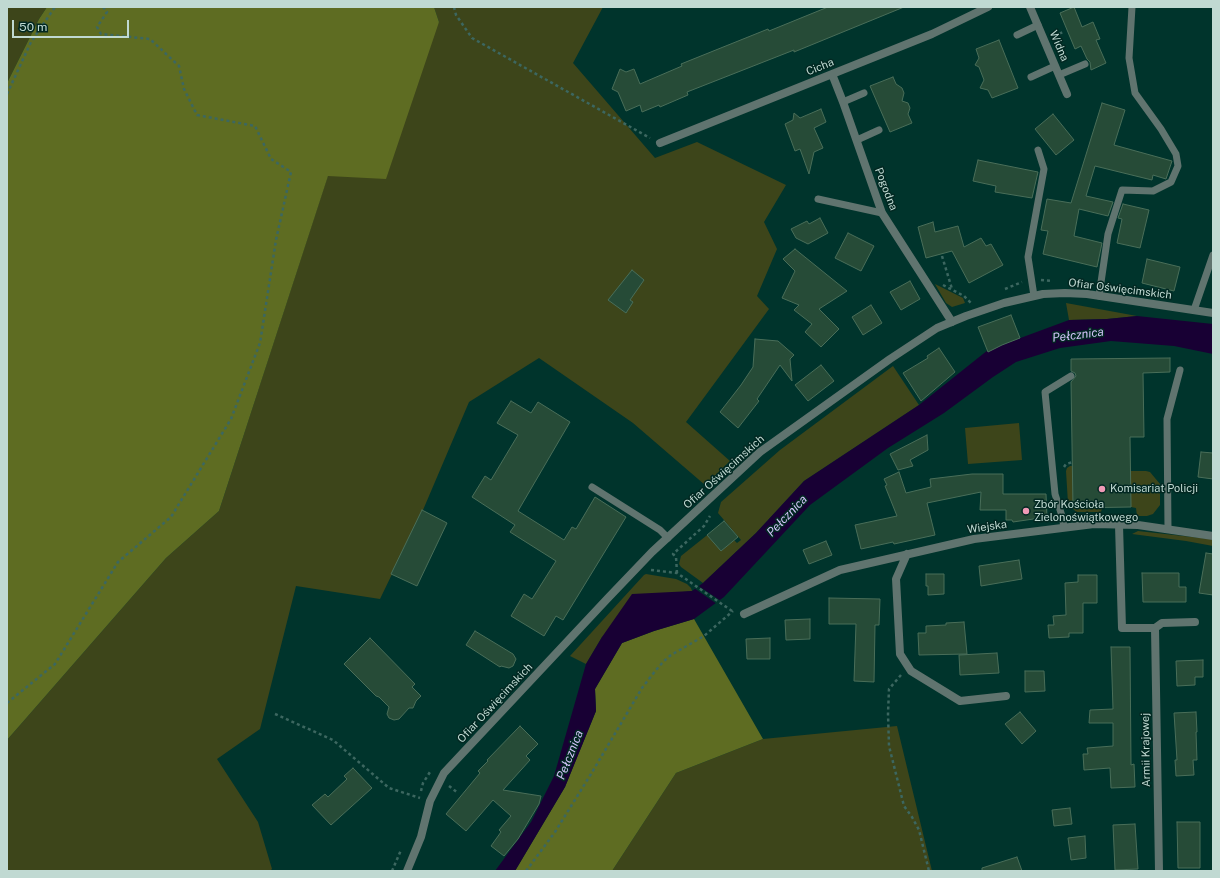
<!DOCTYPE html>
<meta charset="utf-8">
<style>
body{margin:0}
#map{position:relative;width:1220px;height:878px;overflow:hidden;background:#00342c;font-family:"Public Sans",sans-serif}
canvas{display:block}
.frame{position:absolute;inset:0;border:8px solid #c0d9d2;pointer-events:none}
.scale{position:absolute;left:12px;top:20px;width:117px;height:18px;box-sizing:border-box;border:2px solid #c0d9d2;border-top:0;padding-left:5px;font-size:12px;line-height:14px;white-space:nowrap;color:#c0d9d2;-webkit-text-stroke:3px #022822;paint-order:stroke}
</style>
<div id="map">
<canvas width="1220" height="878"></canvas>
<div class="frame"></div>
<div class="scale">50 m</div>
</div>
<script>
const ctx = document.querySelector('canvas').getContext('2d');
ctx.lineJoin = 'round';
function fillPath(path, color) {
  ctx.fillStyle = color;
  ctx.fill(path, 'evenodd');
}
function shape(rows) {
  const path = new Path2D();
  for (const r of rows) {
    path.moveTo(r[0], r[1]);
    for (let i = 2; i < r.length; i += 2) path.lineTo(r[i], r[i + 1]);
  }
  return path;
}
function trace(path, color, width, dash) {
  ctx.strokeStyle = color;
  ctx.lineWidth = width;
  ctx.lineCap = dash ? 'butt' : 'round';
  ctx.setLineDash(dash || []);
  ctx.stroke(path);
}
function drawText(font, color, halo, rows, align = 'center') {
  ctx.font = font + ' "Public Sans",sans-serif';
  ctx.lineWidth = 3;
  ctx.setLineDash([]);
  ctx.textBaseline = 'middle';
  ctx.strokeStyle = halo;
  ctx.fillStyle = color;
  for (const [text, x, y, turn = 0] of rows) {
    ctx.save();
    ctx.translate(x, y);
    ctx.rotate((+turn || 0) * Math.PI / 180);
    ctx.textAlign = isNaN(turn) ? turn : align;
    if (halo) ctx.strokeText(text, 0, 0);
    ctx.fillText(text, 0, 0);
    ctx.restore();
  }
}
const green = shape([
 [7,7,47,7,39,19,7,83],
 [434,7,603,7,573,63,655,158,697,142,786,185,764,222,777,249,757,296,769,309,686,422,730,461,705,485,633,423,539,358,469,402,423,510,380,599,296,586,260,729,217,759,258,822,272,869,270,871,7,871,7,740,166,558,219,511,328,175,439,22],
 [935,284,963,298,965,303,952,307,946,303],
 [1066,303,1137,316,1107,319,1069,320],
 [893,366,919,405,804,481,756,533,703,583,681,567,679,564,681,556,716,528,707,535,721,551,734,540,737,543,741,540,718,513,721,502,780,450],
 [1019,423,1022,460,968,464,965,428],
 [1070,466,1073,466,1074,508,1102,508,1101,512,1076,512,1068,503,1066,471,1067,468],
 [1130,471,1146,471,1150,472,1160,484,1160,505,1153,514,1147,516,1137,516,1136,508,1131,507],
 [1138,531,1210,539,1213,540,1213,546,1186,541,1132,534],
 [646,574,676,579,687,584,691,588,692,591,674,593,602,637,586,664,570,656,644,575],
 [897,726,932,871,612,871,676,773,763,739]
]);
const forest = shape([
 [47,7,434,7,439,22,386,179,328,176,219,511,166,558,7,740,7,83,39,19],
 [694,619,763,739,676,773,612,871,515,871,565,787,596,711,595,689,622,643,654,631]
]);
const water = shape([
 [1137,316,1213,324,1213,354,1174,346,1111,341,1060,348,1016,362,993,377,944,413,888,448,810,505,724,597,694,619,654,631,622,643,595,689,596,711,565,787,515,871,495,871,531,822,554,776,586,664,602,637,632,594,692,591,703,583,756,533,804,481,919,405,988,350,1069,320,1107,319]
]);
const pier = shape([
 [697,585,721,601,717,604,694,588]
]);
const building = shape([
 [828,7,904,7,794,52,794,50,687,92,688,95,660,107,659,105,642,112,640,105,626,111,618,92,612,89,620,69,626,72,634,69,640,84,682,66,681,64,768,29,769,31,828,7],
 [1074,7,1082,27,1093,22,1100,39,1096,40,1106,63,1091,70,1090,62,1087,59,1081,46,1075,49,1060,13,1074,7],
 [999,40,1018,88,992,98,988,90,980,88,984,80,979,67,975,65,979,58,976,49,999,40],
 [893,77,896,84,902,88,904,93,902,101,908,103,910,108,908,114,912,123,890,132,870,86,893,77],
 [1102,103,1125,110,1114,145,1172,161,1166,179,1153,175,1152,180,1095,166,1086,196,1113,202,1108,216,1079,209,1074,236,1102,243,1097,267,1043,254,1048,231,1041,230,1047,199,1071,203,1102,103],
 [821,109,826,122,814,128,823,148,814,152,809,174,800,149,795,151,785,124,793,120,794,113,800,118,821,109],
 [1053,114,1074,140,1056,155,1035,129,1053,114],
 [978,160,1038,172,1032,198,995,192,996,186,973,181,978,160],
 [1123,204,1149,210,1140,248,1117,243,1122,219,1118,218,1123,204],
 [820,218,828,233,808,244,796,238,791,229,807,221,809,224,820,218],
 [933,222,935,232,958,226,964,247,981,238,986,246,991,244,1003,265,969,283,952,251,926,258,918,227,933,222],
 [848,233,874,246,861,271,835,258,848,233],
 [795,249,847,291,819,309,839,329,821,347,805,332,812,324,794,310,799,305,782,298,795,271,783,259,795,249],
 [1147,259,1180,267,1174,291,1142,283,1147,259],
 [632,270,644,280,630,300,633,302,626,313,608,300,632,270],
 [910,281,920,299,901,310,890,292,910,281],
 [871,305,882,323,863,335,852,317,871,305],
 [1011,315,1020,338,1002,345,988,352,978,327,1011,315],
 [755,339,778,341,794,355,790,359,792,381,780,365,757,399,759,401,738,428,720,412,741,385,753,367,755,339],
 [939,348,955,372,921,401,903,373,928,358,927,356,939,348],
 [1170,358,1170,372,1143,373,1144,437,1130,437,1131,507,1073,508,1071,382,1076,376,1075,373,1071,371,1071,359,1170,358],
 [821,365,834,381,808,401,795,385,821,365],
 [511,401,531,413,538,402,570,422,518,511,564,540,572,527,576,529,595,497,626,517,563,620,556,616,544,636,511,616,524,594,532,599,556,561,510,532,515,525,472,497,485,476,491,480,518,435,497,423,511,401],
 [927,435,928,450,910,460,913,466,898,470,890,454,927,435],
 [1201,452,1213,453,1213,479,1198,477,1201,452],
 [899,472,906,493,931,487,930,479,972,474,1003,474,1003,494,1046,494,1047,517,1013,522,1012,520,1006,520,1006,510,980,510,981,492,927,503,935,535,894,544,893,542,861,549,855,525,897,516,885,486,887,485,884,479,899,472],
 [422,510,447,523,417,586,391,574,422,510],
 [724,521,738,537,721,551,707,535,724,521],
 [826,541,832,555,809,564,803,550,826,541],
 [1206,553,1213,554,1213,595,1199,593,1206,553],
 [1019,560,1022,579,981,586,979,566,1019,560],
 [1142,573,1179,573,1179,587,1186,587,1186,602,1143,602,1142,573],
 [926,574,944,574,944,594,928,595,928,586,926,586,926,574],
 [1078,575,1097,575,1097,603,1083,603,1083,633,1069,633,1069,637,1049,638,1048,625,1054,625,1053,616,1066,615,1065,583,1078,582,1078,575],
 [829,598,880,599,879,625,875,625,874,682,854,681,856,624,829,624,829,598],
 [810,619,810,639,786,640,785,620,810,619],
 [964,622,967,654,919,655,918,633,926,633,926,626,946,625,946,623,964,622],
 [475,631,513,654,516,659,513,666,509,668,501,666,500,667,466,645,475,631],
 [370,638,415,684,412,687,421,696,416,701,413,708,409,708,399,719,394,720,389,718,387,714,389,707,379,697,376,696,344,664,370,638],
 [770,638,770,659,747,659,746,639,770,638],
 [1111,647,1130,647,1131,765,1134,764,1135,787,1111,788,1110,768,1084,770,1083,754,1088,754,1087,748,1113,746,1113,723,1089,723,1090,710,1113,709,1111,647],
 [997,653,999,673,960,675,959,655,997,653],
 [1203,660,1203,677,1195,677,1195,685,1177,686,1176,661,1203,660],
 [1025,671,1044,671,1045,691,1025,692,1025,671],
 [1020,712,1036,731,1022,744,1005,724,1020,712],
 [1196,712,1197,732,1196,732,1197,760,1193,760,1194,775,1176,776,1175,760,1177,760,1174,713,1196,712],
 [520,726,538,744,526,756,530,760,503,790,541,796,539,804,518,839,504,856,491,846,501,832,499,830,511,816,493,800,466,831,446,814,480,773,478,771,488,761,487,760,520,726],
 [353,768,372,788,331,825,312,805,325,794,328,797,347,779,344,776,353,768],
 [1070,808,1072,824,1054,826,1052,810,1070,808],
 [1177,822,1200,822,1200,868,1178,868,1177,822],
 [1135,824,1138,869,1115,870,1113,825,1135,824],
 [1085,836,1086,858,1071,860,1068,838,1085,836],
 [1017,857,1022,871,982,871,982,868,1017,857]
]);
const path = shape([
 [454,7,456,15,472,38,650,138],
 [1054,36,1063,32],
 [7,94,31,42,55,7],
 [942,256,952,289],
 [1041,280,1052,281],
 [943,285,964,296,971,303],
 [1005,289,1022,282],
 [1064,467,1066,464,1073,462],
 [651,570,677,573,732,611],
 [677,573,676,557,673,554,704,526,710,516],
 [901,675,889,689,888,714,889,746,904,806,912,817,919,830,929,871],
 [7,703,55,664,118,562,171,517,231,419,260,343,276,240,291,172,271,159,255,126,197,115,184,89,179,66,150,39,101,34,97,27,107,12,103,7],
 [275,714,333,740,389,788,420,798],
 [449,786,458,793],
 [421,791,423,783,430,772],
 [392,871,401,850],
 [526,871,555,832,591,774,642,688,656,670,664,661,671,655,704,636,733,611]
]);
const service = shape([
 [1017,35,1038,25],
 [1059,75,1085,64],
 [1031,77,1055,66],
 [843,102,864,93],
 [857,140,879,130],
 [818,199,882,213],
 [1034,296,1028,257,1044,169,1038,150],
 [1099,296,1108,234,1122,190,1153,191,1171,182,1178,166,1176,154,1161,129,1135,93,1129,58,1132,7],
 [1194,310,1213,255],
 [592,487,660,530,668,538],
 [1064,527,1062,516,1055,494,1045,392,1071,376],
 [1168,529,1167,419,1180,370]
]);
const minor = shape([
 [1030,7,1067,94],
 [832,74,843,102,882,213,952,322],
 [660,143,932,34,988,7],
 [1119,525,1122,628,1155,628,1159,871],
 [907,554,896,579,900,654,911,671,960,701,1006,696],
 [744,614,840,570,974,539,1094,524,1138,525,1213,536],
 [1155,628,1162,623,1195,622]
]);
const tertiary = shape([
 [407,871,421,837,430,801,444,773,608,598,652,552,760,452,890,359,937,328,966,316,1004,303,1043,294,1065,293,1087,294,1213,313]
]);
const markers = [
 [1102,489,4,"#f09ab6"],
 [1026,511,4,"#f09ab6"]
];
const streetNames = [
 ["Widna",1059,46,67],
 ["Cicha",820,67,-22],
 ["Pogodna",886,189,69],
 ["Ofiar Oświęcimskich",1120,289,7],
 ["Ofiar Oświęcimskich",724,472,-42],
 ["Wiejska",987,527,-8],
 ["Ofiar Oświęcimskich",495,703,-47],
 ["Armii Krajowej",1146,750,-91]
];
const poiNames = [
 ["Komisariat Policji",1110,489],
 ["Zbór Kościoła",1034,505],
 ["Zielonoświątkowego",1034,518]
];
const waterNames = [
 ["Pełcznica",1078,335,-7],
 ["Pełcznica",787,516,-46],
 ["Pełcznica",570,755,-68]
];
fillPath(green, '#3d451a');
fillPath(forest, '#5e6c22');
fillPath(water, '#180034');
fillPath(pier, '#00342c');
fillPath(building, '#264b37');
trace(building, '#496e59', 1);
trace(path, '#3c6760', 2.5, [3, 3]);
trace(service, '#60746f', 7);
trace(minor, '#60746f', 8);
trace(tertiary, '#60746f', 8);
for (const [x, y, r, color] of markers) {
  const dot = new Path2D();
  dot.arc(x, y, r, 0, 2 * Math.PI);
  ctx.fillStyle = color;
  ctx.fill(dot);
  trace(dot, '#022822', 1.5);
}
drawText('11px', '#c0d9d2', '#022822', streetNames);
drawText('11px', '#c0d9d2', '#022822', poiNames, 'left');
drawText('italic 12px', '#d4c3fa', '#022822', waterNames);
</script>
